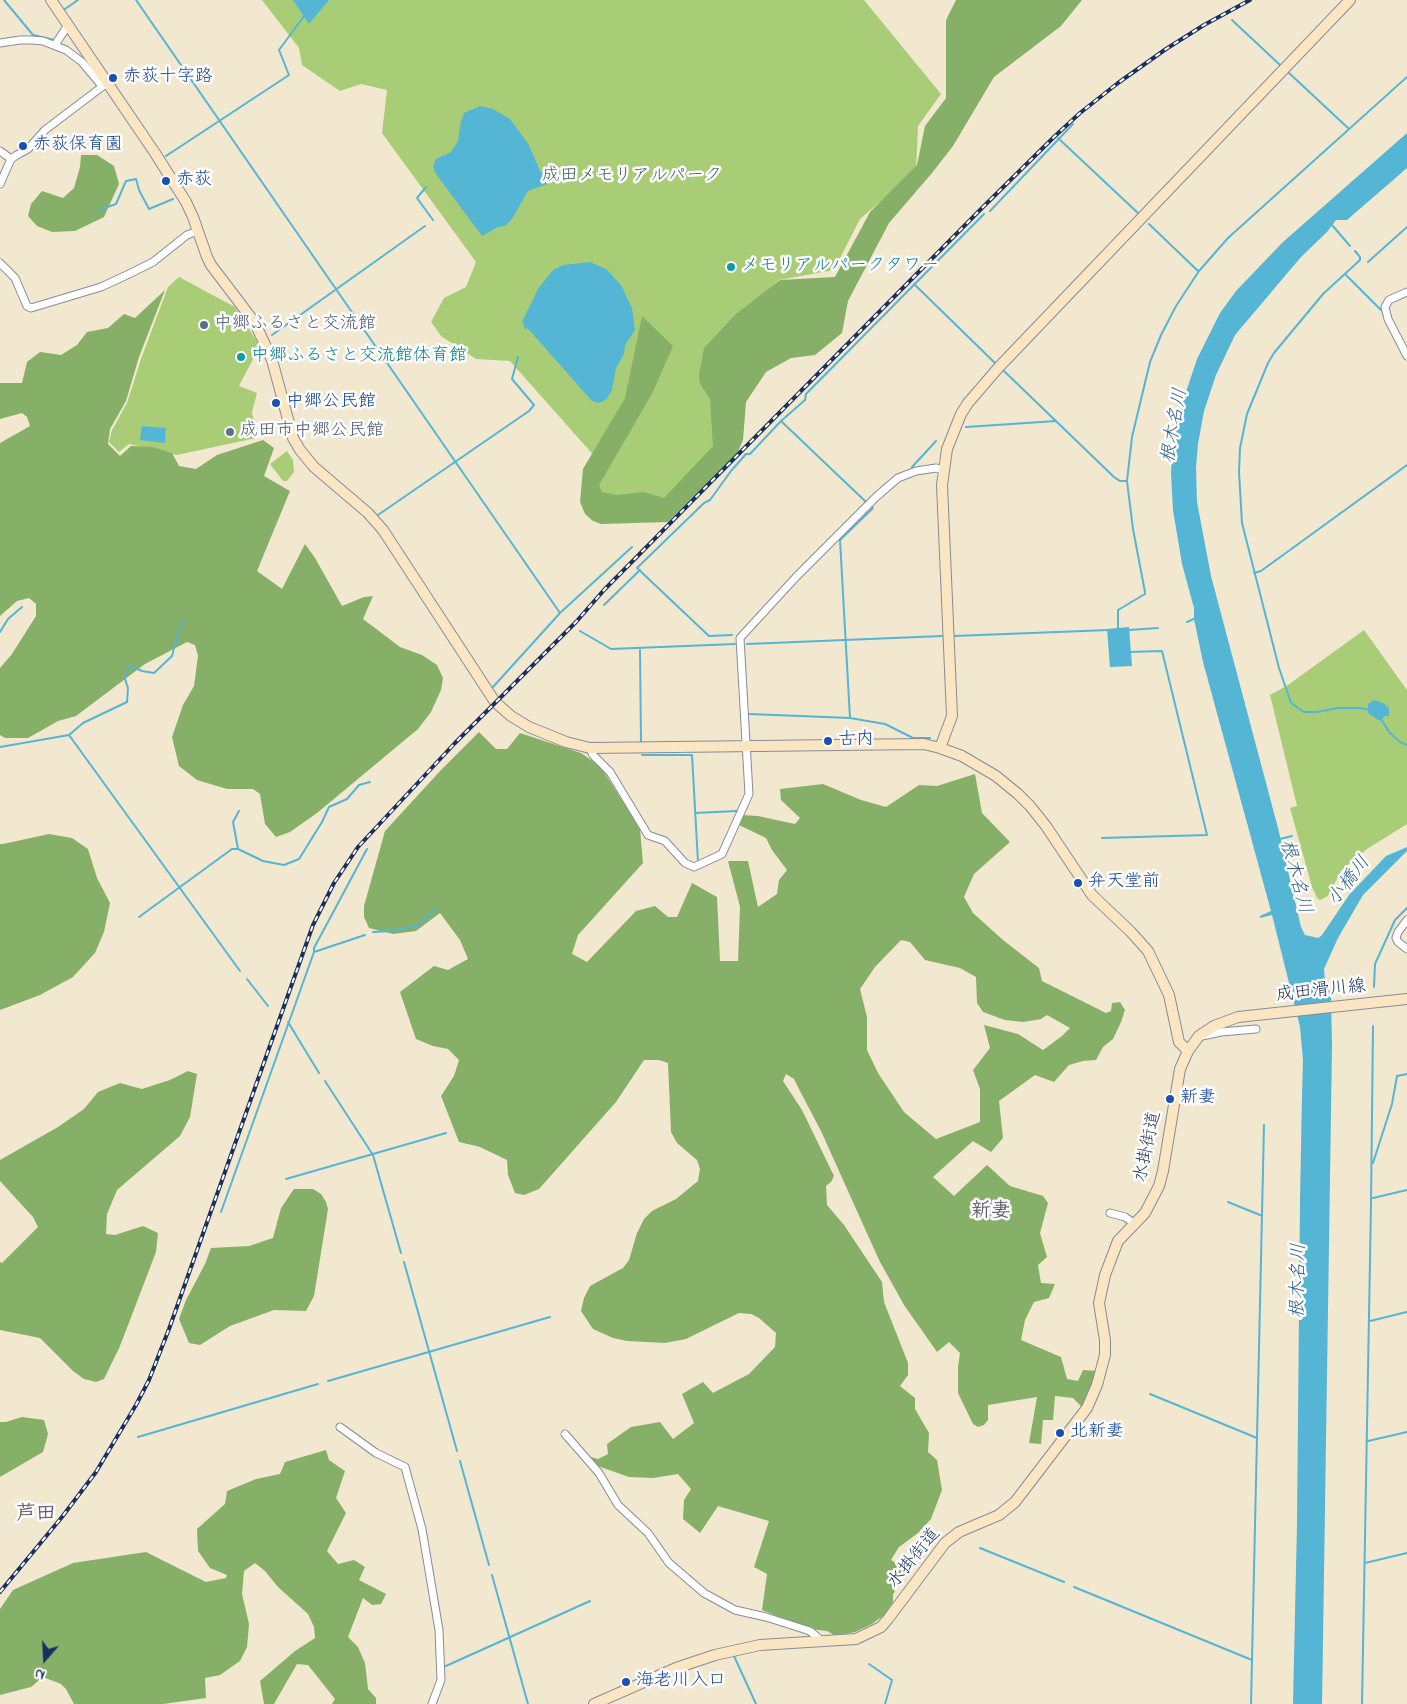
<!DOCTYPE html>
<meta charset="utf-8">
<style>
body{margin:0}
#map{position:relative;width:1407px;height:1704px;overflow:hidden;background:#f2e8d0;font-family:"Indie Flower",sans-serif}
canvas{display:block}
.north{position:absolute;left:20px;top:1634px;width:50px;height:50px;-webkit-text-stroke:4px #fff;paint-order:stroke;rotate:199deg;font-size:14px;font-weight:700;line-height:20px;text-align:center;color:#1b2f5e}
.north::after{content:'';display:block;margin:auto;width:18px;height:22px;background:#1b2f5e;clip-path:polygon(50% 0,100% 100%,50% 72%,0 100%)}
</style>
<div id="map">
<canvas width="1407" height="1704"></canvas>
<div class="north">N</div>
</div>
<script>
const ctx = document.querySelector('canvas').getContext('2d');
ctx.lineJoin = 'round';
function fillPath(path, color) {
  ctx.fillStyle = color;
  ctx.fill(path, 'evenodd');
}
function shape(rows) {
  const path = new Path2D();
  for (const r of rows) {
    path.moveTo(r[0], r[1]);
    for (let i = 2; i < r.length; i += 2) path.lineTo(r[i], r[i + 1]);
  }
  return path;
}
function trace(path, color, width, dash) {
  ctx.strokeStyle = color;
  ctx.lineWidth = width;
  ctx.lineCap = dash ? 'butt' : 'round';
  ctx.setLineDash(dash || []);
  ctx.stroke(path);
}
function drawText(font, color, halo, rows, align = 'center') {
  ctx.font = font + ' "Indie Flower","Klee One",sans-serif';
  ctx.lineWidth = 5;
  ctx.setLineDash([]);
  ctx.textBaseline = 'middle';
  ctx.strokeStyle = halo;
  ctx.fillStyle = color;
  for (const [text, x, y, turn = 0] of rows) {
    ctx.save();
    ctx.translate(x, y);
    ctx.rotate((+turn || 0) * Math.PI / 180);
    ctx.textAlign = isNaN(turn) ? turn : align;
    if (halo) ctx.strokeText(text, 0, 0);
    ctx.fillText(text, 0, 0);
    ctx.restore();
  }
}
const green = shape([
 [262,0,864,0,941,94,918,126,916,171,860,219,834,270,779,280,709,346,722,406,722,452,664,501,590,497,596,458,510,361,476,359,441,336,431,322,444,298,466,287,476,262,382,133,387,90,361,84,340,91,302,65,299,48],
 [179,277,235,307,260,346,239,386,257,393,252,412,256,438,177,455,129,444,119,452,109,442,112,430,127,403,141,359,168,287],
 [287,451,293,460,294,472,287,481,283,481,270,464],
 [1364,630,1407,690,1407,824,1367,849,1341,871,1328,896,1320,900,1317,898,1312,887,1290,808,1297,806,1270,695,1288,685]
]);
const forest = shape([
 [956,0,1082,0,1061,26,994,77,953,146,932,173,889,223,848,301,842,333,815,355,791,358,766,372,746,402,743,440,737,454,668,522,601,524,593,521,585,514,580,502,583,469,625,398,642,316,673,346,653,392,599,485,602,492,617,495,644,492,664,498,713,446,710,399,700,384,699,375,704,348,736,314,780,280,835,277,870,212,917,165,925,126,946,98,946,20],
 [81,155,97,155,114,166,119,184,104,217,75,231,52,232,37,226,28,216,31,204,42,191,63,198,74,188,80,167],
 [165,290,139,357,126,401,110,429,108,444,120,456,131,446,152,447,172,453,179,466,196,469,217,455,263,440,274,448,264,476,290,491,257,571,282,589,305,544,315,558,342,606,364,597,373,596,363,619,400,647,422,655,437,665,443,678,441,690,431,712,418,729,317,813,290,832,276,837,265,824,260,794,253,789,227,789,197,780,179,766,172,737,183,705,194,686,198,656,195,645,187,642,145,664,76,716,58,721,28,738,5,738,0,735,0,668,12,654,36,616,36,604,29,598,17,601,0,616,0,443,30,426,27,417,22,413,0,419,0,383,22,383,27,362,40,352,61,355,77,345,87,332,108,328,124,314,135,318],
 [479,732,496,749,507,749,520,733,581,753,601,767,640,829,643,863,578,935,572,954,587,962,636,911,655,906,668,917,677,917,692,883,717,897,720,961,738,961,740,907,728,861,748,861,758,907,777,894,779,880,787,870,772,850,766,838,739,825,742,815,758,816,795,824,800,818,781,800,780,789,823,784,861,800,886,807,919,785,937,786,975,774,982,813,1010,842,974,874,964,897,973,913,1003,940,1039,968,1042,981,1106,1013,1111,1011,1112,1003,1120,1002,1125,1010,1121,1022,1113,1039,1103,1047,1096,1060,1083,1061,1069,1065,1054,1082,1035,1075,999,1101,1003,1138,991,1152,973,1141,933,1177,954,1196,987,1165,1010,1186,1043,1196,1048,1203,1040,1233,1047,1257,1038,1265,1041,1283,1055,1284,1049,1298,1034,1302,1025,1320,1021,1340,1061,1357,1067,1379,1078,1381,1083,1370,1098,1371,1082,1407,1073,1398,1055,1396,1053,1420,1043,1420,1041,1444,1029,1443,1037,1397,988,1405,988,1420,984,1425,978,1427,973,1424,958,1393,958,1367,960,1353,949,1342,937,1352,904,1305,879,1260,821,1131,801,1093,794,1079,786,1074,783,1081,802,1110,834,1176,831,1182,826,1186,827,1205,844,1225,882,1282,884,1302,908,1363,908,1375,900,1386,915,1398,915,1409,929,1433,928,1452,937,1460,942,1490,931,1519,918,1533,899,1547,891,1560,905,1569,893,1595,893,1602,884,1615,872,1624,855,1632,836,1636,827,1631,810,1629,762,1610,767,1574,754,1567,769,1521,718,1506,700,1533,683,1519,684,1500,691,1489,678,1474,653,1478,629,1477,595,1465,591,1457,598,1459,608,1454,607,1444,631,1427,660,1422,673,1439,694,1423,682,1394,703,1382,713,1393,749,1374,775,1347,776,1333,759,1318,751,1314,739,1313,686,1339,665,1343,627,1341,613,1338,593,1329,581,1311,584,1298,590,1286,623,1268,629,1260,637,1233,644,1219,652,1211,676,1199,698,1181,700,1169,697,1160,677,1143,671,1132,668,1063,659,1060,644,1060,616,1102,539,1189,524,1195,515,1193,508,1175,507,1160,480,1147,459,1142,441,1096,454,1076,459,1060,448,1049,433,1046,416,1039,400,992,434,966,448,970,468,959,460,940,440,913,416,931,393,934,369,928,364,917,364,906,385,831,441,770],
 [901,940,910,942,925,960,960,968,976,977,977,1003,983,1012,1005,1020,1023,1022,1041,1019,1047,1015,1070,1028,1062,1036,1043,1050,1018,1034,984,1025,990,1048,973,1070,980,1089,980,1122,936,1139,904,1112,878,1073,867,1050,867,1017,860,989,875,967],
 [49,834,72,838,88,849,97,878,110,903,104,932,95,953,73,977,40,995,0,1010,0,844,3,844],
 [188,1071,197,1074,190,1117,180,1136,117,1190,107,1214,106,1234,115,1235,143,1226,158,1233,156,1252,120,1346,104,1379,96,1382,84,1379,73,1371,40,1338,0,1330,0,1262,2,1263,38,1227,33,1217,0,1181,0,1160,58,1127,84,1109,98,1092,120,1083,142,1089,170,1080],
 [294,1189,313,1189,321,1194,326,1202,328,1209,314,1296,306,1311,274,1310,230,1326,200,1345,189,1343,179,1319,186,1300,205,1264,211,1248,249,1246,273,1238,281,1208],
 [22,1417,44,1420,48,1434,43,1452,0,1477,0,1422,6,1422],
 [326,1450,329,1460,345,1471,336,1498,346,1513,327,1551,338,1564,354,1560,365,1567,359,1580,386,1594,381,1604,372,1605,363,1598,348,1637,358,1647,365,1663,368,1689,376,1698,376,1704,332,1704,335,1699,308,1665,297,1664,274,1704,264,1704,260,1681,295,1651,315,1638,314,1627,308,1614,278,1587,265,1571,255,1563,244,1571,242,1594,249,1624,247,1647,240,1661,220,1675,205,1678,206,1698,163,1704,74,1704,66,1689,61,1684,43,1677,31,1687,0,1695,0,1609,13,1590,73,1563,146,1552,206,1582,226,1578,227,1575,210,1568,198,1551,197,1529,225,1504,227,1491,256,1479,280,1474,285,1462]
]);
const water = shape([
 [293,0,329,0,309,24],
 [480,106,493,109,510,119,529,145,540,171,549,178,550,183,528,191,512,219,505,226,498,227,482,236,436,174,433,166,436,159,451,152,458,141,460,125,464,113],
 [1407,133,1407,168,1347,220,1336,220,1327,232,1301,257,1235,335,1216,375,1204,411,1198,444,1196,467,1197,502,1211,576,1278,828,1301,927,1305,935,1318,938,1322,935,1349,895,1386,856,1407,847,1407,851,1363,895,1338,938,1324,969,1325,980,1331,995,1332,1046,1322,1704,1293,1704,1297,1524,1300,1200,1302,1096,1303,1060,1300,1027,1272,915,1260,918,1260,916,1271,911,1203,662,1194,619,1194,608,1182,564,1173,510,1171,473,1172,456,1180,410,1197,359,1220,313,1236,291,1283,242],
 [590,262,606,269,621,285,632,308,635,330,625,345,624,354,616,368,612,390,606,400,598,403,592,401,522,322,538,289,552,271,563,265],
 [142,426,166,428,165,443,140,440],
 [1129,627,1132,666,1110,667,1107,629],
 [1374,700,1383,703,1389,708,1389,716,1385,716,1380,721,1368,713,1368,704]
]);
const stream = shape([
 [4,0,33,35,54,40],
 [136,0,560,613],
 [65,9,78,0],
 [1232,20,1280,65],
 [1289,73,1348,128],
 [1058,138,1139,214],
 [166,156,289,75,279,50,304,16],
 [426,187,417,198,433,220],
 [99,210,116,204,126,181,136,179,139,190,149,209,173,199],
 [990,211,1073,124],
 [1149,224,1198,271],
 [1332,225,1350,246],
 [1355,251,1360,257,1360,260,1323,294,1274,353,1268,363,1247,414,1240,448,1239,472,1242,523,1279,668,1291,703,1304,712,1317,712,1338,708,1360,708,1370,710],
 [1368,262,1407,227],
 [1346,275,1381,310],
 [914,284,995,363],
 [525,326,526,329],
 [272,335,425,226],
 [1004,371,1114,477,1120,481,1127,481],
 [781,421,866,502],
 [966,427,1056,421],
 [912,467,936,441],
 [378,515,529,411,534,405,512,379,518,357],
 [1254,573,1261,571,1407,465],
 [604,605,640,570],
 [1187,622,1196,618],
 [1118,629,1118,610,1145,594,1145,592,1133,529,1127,481,1132,437,1150,362,1161,335,1176,306,1199,271,1228,238,1407,77],
 [1129,630,1158,628],
 [580,631,611,649,735,644],
 [0,632,8,619,22,607],
 [732,635,709,636,637,568,704,503,710,500,731,471,746,454,750,454,781,421,805,400,806,394,984,214],
 [954,636,1109,630],
 [747,644,942,636],
 [640,650,641,742],
 [493,687,560,613,632,547],
 [749,714,850,718,885,724,913,738,930,738],
 [850,718,840,540,873,508,870,506],
 [1381,719,1389,732,1400,742,1407,745],
 [69,735,83,723,127,702,128,688,125,679,128,668,131,666,142,671,154,673,172,656,179,629,186,620],
 [0,747,69,735,240,971],
 [642,755,692,755,698,862],
 [695,813,737,811],
 [1102,838,1207,835,1162,651,1129,652],
 [1280,839,1292,836],
 [238,849,233,822,239,811],
 [139,917,232,849,238,849,263,861,284,865,299,859,322,822,329,807,347,799,359,785,370,782],
 [373,932,391,931,416,926,437,909],
 [314,951,314,948,367,849],
 [247,979,268,1006],
 [1374,987,1375,964,1395,920,1407,908],
 [288,1022,319,1073],
 [325,1081,373,1155,401,1253],
 [1373,1163,1392,1104,1397,1076,1407,1074],
 [286,1179,446,1133],
 [1373,1198,1407,1190],
 [1228,1202,1260,1215],
 [221,1212,314,952,365,935],
 [404,1262,457,1451],
 [1370,1321,1407,1312],
 [328,1381,550,1317],
 [1150,1394,1257,1438],
 [138,1437,318,1384],
 [1368,1441,1407,1432],
 [460,1461,489,1565],
 [980,1548,1064,1582],
 [1365,1563,1407,1553],
 [492,1575,528,1704],
 [1074,1587,1252,1660],
 [734,1656,756,1704],
 [869,1664,892,1680,885,1704],
 [446,1666,590,1601],
 [1251,1704,1264,1125],
 [1362,1704,1371,1204,1373,1026]
]);
const street = shape([
 [0,43,20,40,32,40,43,41,66,50,82,62,102,86],
 [55,45,68,25],
 [0,151,11,159],
 [0,184,11,159,17,155,28,149,45,130,107,83],
 [0,263,15,278,27,306,31,308,101,287,129,274,153,262,187,235,198,231],
 [1407,292,1389,300,1385,307,1388,319,1407,356],
 [590,748,593,755,610,772,648,835,665,841,685,863,694,867,722,854,749,794,740,638,796,577,876,497,898,478,916,471,936,468,944,470],
 [1407,920,1398,932,1396,938,1398,942,1407,949],
 [1202,1036,1221,1032,1256,1029],
 [1110,1213,1125,1217,1135,1224],
 [340,1427,376,1453,405,1467,422,1529,439,1630,441,1680,432,1704],
 [565,1434,599,1473,618,1505,648,1533,669,1563,704,1593,735,1610,766,1617,810,1631,823,1642]
]);
const secondary = shape([
 [51,0,155,153,186,202,193,217,207,257,211,265,255,323,272,360,293,438,300,450,314,467,368,513,383,530,495,702,511,716,529,727,566,742,590,748,924,744,940,748,962,756,996,776,1018,794,1030,806,1046,826,1092,895,1131,932,1148,951,1169,995,1179,1042,1188,1051],
 [940,748,952,716,942,485,947,449,961,414,968,403,999,367,1350,0],
 [594,1704,676,1668,715,1655,760,1645,856,1639,881,1627,888,1619,945,1543,959,1532,999,1515,1015,1502,1087,1408,1097,1385,1105,1355,1105,1340,1099,1303,1105,1275,1118,1241,1145,1213,1159,1186,1163,1171,1180,1069,1188,1051,1199,1036,1214,1026,1238,1017,1407,999]
]);
const rail = shape([
 [0,1592,62,1517,96,1472,136,1405,149,1380,169,1329,313,925,334,883,358,847,455,743,576,622,604,590,982,208,1055,136,1080,113,1118,83,1166,49,1204,25,1250,0]
]);
const markers = [
 [113,78,5,"#1a4fb4"],
 [23,146,5,"#1a4fb4"],
 [166,181,5,"#1a4fb4"],
 [731,267,5,"#0f9aa8"],
 [204,325,5,"#5c6f8a"],
 [241,357,5,"#0f9aa8"],
 [276,403,5,"#1a4fb4"],
 [230,432,5,"#5c6f8a"],
 [828,741,5,"#1a4fb4"],
 [1078,883,5,"#1a4fb4"],
 [1170,1099,5,"#1a4fb4"],
 [1060,1433,5,"#1a4fb4"],
 [626,1682,5,"#1a4fb4"]
];
const transitNames = [
 ["赤荻十字路",123,78],
 ["赤荻保育園",33,146],
 ["赤荻",176,181],
 ["中郷公民館",286,403],
 ["古内",838,741],
 ["弁天堂前",1088,883],
 ["新妻",1180,1099],
 ["北新妻",1070,1433],
 ["海老川入口",636,1682]
];
const parkNames = [
 ["成田メモリアルパーク",632,177]
];
const cultureNames = [
 ["メモリアルパークタワー",741,267],
 ["中郷ふるさと交流館体育館",251,357]
];
const serviceNames = [
 ["中郷ふるさと交流館",214,325],
 ["成田市中郷公民館",240,432]
];
const streetNames = [
 ["成田滑川線",1321,992,-6],
 ["水掛街道",1149,1147,-78],
 ["水掛街道",915,1559,-51]
];
const waterNames = [
 ["根木名川",1176,426,-80],
 ["根木名川",1294,877,75],
 ["小橋川",1350,882,-52],
 ["根木名川",1300,1281,-89]
];
const quarterNames = [
 ["新妻",991,1213],
 ["芦田",36,1516]
];
fillPath(green, '#a9cd76');
fillPath(forest, '#86b067');
fillPath(water, '#55b5d4');
trace(stream, '#55b5d4', 2);
trace(street, '#868c97', 9);
trace(secondary, '#868c97', 12);
trace(street, '#fff', 7);
trace(secondary, '#fbe6c4', 10);
trace(rail, '#1b2f5e', 4);
trace(rail, '#fff', 2, [5.5]);
for (const [x, y, r, color] of markers) {
  const dot = new Path2D();
  dot.arc(x, y, r, 0, 2 * Math.PI);
  ctx.fillStyle = color;
  ctx.fill(dot);
  trace(dot, '#fff', 2);
}
drawText('18px', '#164399', '#fff', transitNames, 'left');
drawText('18px', '#465e65', '#fff', parkNames);
drawText('18px', '#0d838f', '#fff', cultureNames, 'left');
drawText('18px', '#4e5e75', '#fff', serviceNames, 'left');
drawText('18px', '#1b2f5e', '#fff', streetNames);
drawText('italic 19px', '#2f5e87', '#fff', waterNames);
drawText('bold 20px', '#625c6d', '#fff', quarterNames);
</script>
